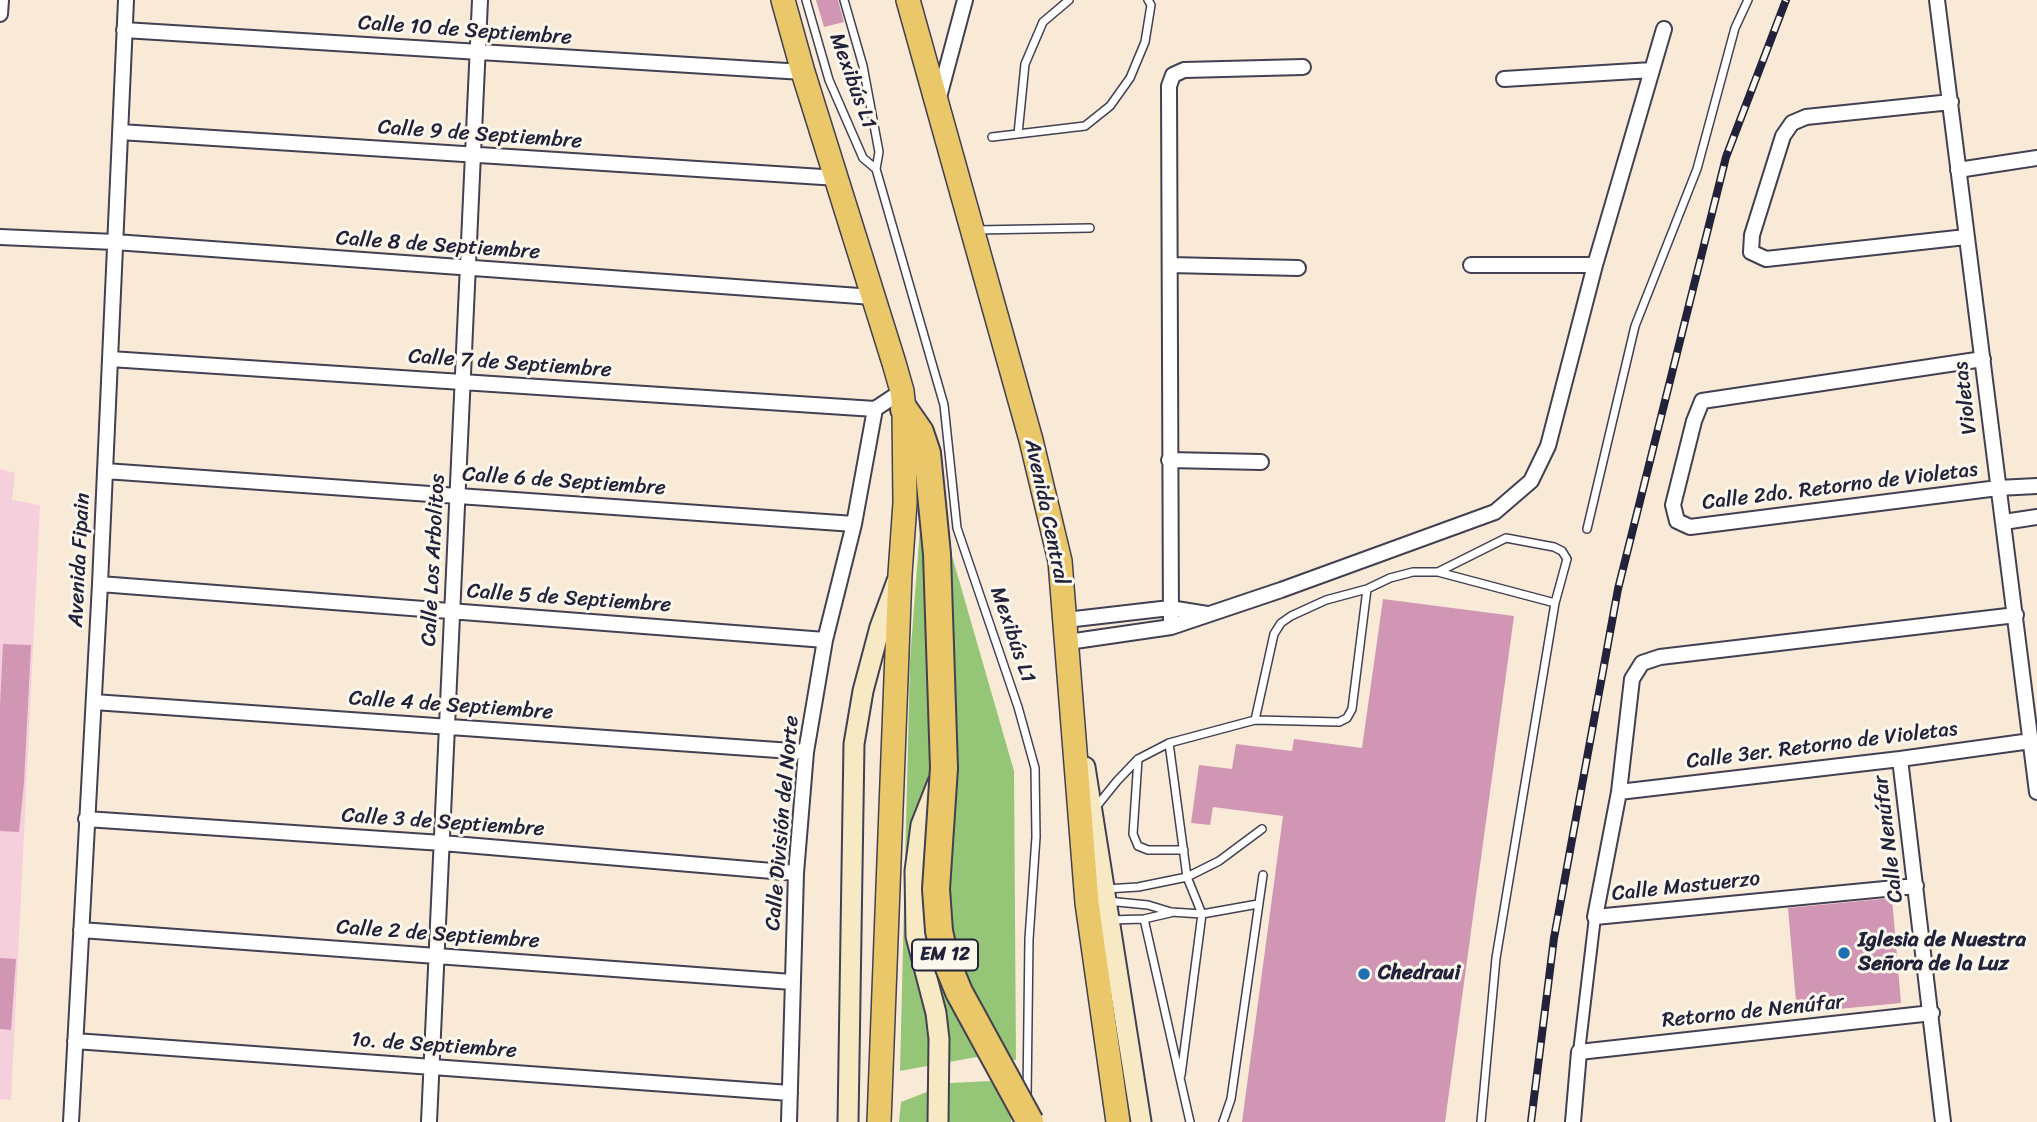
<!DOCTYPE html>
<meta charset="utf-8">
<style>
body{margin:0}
canvas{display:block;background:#f8ead7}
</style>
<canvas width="2037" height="1122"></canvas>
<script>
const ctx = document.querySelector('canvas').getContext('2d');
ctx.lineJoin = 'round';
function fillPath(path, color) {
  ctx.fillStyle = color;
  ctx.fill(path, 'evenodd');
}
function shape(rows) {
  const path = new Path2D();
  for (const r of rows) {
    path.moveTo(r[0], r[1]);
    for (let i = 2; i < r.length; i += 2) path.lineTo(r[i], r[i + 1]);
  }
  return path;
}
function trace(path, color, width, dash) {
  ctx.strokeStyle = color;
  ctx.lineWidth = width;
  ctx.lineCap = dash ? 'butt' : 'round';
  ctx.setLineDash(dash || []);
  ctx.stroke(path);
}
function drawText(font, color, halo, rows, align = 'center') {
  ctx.font = font + ' Sriracha,sans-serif';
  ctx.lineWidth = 6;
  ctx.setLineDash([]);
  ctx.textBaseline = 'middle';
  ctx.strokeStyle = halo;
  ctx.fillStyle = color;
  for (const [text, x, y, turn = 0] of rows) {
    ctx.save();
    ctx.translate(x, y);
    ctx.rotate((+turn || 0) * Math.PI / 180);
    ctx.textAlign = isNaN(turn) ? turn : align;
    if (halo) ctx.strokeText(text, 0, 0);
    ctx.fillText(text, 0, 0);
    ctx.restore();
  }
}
const built = shape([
 [0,469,15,473,12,500,40,505,11,1100,0,1099]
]);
const green = shape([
 [925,462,1014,771,1016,1060,982,1056,900,1071,910,660],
 [991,1081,1011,1084,1011,1122,899,1122,901,1102,950,1083]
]);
const building = shape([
 [816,0,838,0,844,22,824,27],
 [1383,599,1514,616,1445,1122,1242,1122,1283,816,1213,807,1210,825,1191,823,1199,765,1232,769,1236,744,1292,751,1294,739,1362,748],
 [3,644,31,645,24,783,19,832,0,831,0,705],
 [1892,898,1901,1003,1797,1013,1788,908],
 [0,958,16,959,11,1030,0,1029]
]);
const service = shape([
 [806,0,829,80,863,158,876,169],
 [844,0,863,66,879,152,876,169,944,405,957,528,1018,707,1035,768,1036,837,1029,939,1027,1097],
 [1018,134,1025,64,1043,22,1069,0],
 [992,137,1085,126,1110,106,1130,78,1145,42,1151,5,1148,0],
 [976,230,1090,228],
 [1587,529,1635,326,1697,169,1735,28,1748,0],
 [1438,572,1506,538,1554,547,1562,551,1567,559,1555,603,1496,958,1481,1122],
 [1367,589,1390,578,1413,572,1438,572,1555,603],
 [1169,743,1187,877,1202,914,1181,1075],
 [1138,759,1133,834,1138,846,1148,850,1184,850],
 [1096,807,1117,781,1138,759,1169,743,1255,720,1339,722,1347,718,1352,709,1367,589,1326,600,1291,616,1281,623,1274,634,1255,720],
 [1106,889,1138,887,1187,877,1219,861,1262,829],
 [1107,901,1148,905,1171,912,1202,914,1258,904],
 [1144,919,1190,1122],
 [1110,920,1144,919,1170,913],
 [1223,1122,1231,1099,1263,875]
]);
const pedestrian = shape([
 [1579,1052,1595,917]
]);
const minor = shape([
 [1937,0,2037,792],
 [0,14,1,0],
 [124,30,803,72],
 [1504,79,1652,70],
 [938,101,965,0],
 [1951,102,1806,117,1792,123,1783,136,1752,235,1751,252,1766,259,1966,237],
 [120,132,838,178],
 [1958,170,2037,158],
 [0,237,115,242,873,297],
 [1170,265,1298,268],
 [1471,265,1595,265],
 [110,359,875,409,902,391],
 [1983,359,1702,401,1694,421,1673,505,1677,521,1690,527,1998,488,2037,486],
 [1169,460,1261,462],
 [105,471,854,524],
 [2004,522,2037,517],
 [100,584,825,640],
 [1066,620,1170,608,1207,614],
 [1171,627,1169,86,1173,75,1184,70,1303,67],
 [1068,642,1171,627,1281,590,1495,512,1531,481,1548,446,1595,265,1664,29],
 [94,702,806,752],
 [1900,759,1943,1122],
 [1619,792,1900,759,2031,741],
 [86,819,442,843,796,873],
 [1916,886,1595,917,1619,792,1632,679,1642,663,1660,657,2016,615],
 [81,930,792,982],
 [75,1041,790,1093],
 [71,1122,100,584,126,0],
 [429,1122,480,0],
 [789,1122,796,873,806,752,825,640,854,524,875,409],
 [1573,1122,1579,1052,1932,1013]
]);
const secondary = shape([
 [1085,767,1141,1122],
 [938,782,921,825,915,871,916,936,936,1013,939,1039,938,1122],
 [848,1122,854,744,863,691,880,627,897,581]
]);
const trunk = shape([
 [783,0,803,72,894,363,902,391,904,409,905,503,900,574,879,1122],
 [908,0,1031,440,1060,561,1087,903,1118,1122]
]);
const motorway = shape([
 [904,409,920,432,927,453,937,554,944,768]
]);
const rail = shape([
 [1531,1122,1554,938,1618,589,1726,157,1786,0]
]);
const motorwayBridge = shape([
 [944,768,936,889,939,931,945,958,959,992,1030,1122]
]);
const markers = [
 [1844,953,7,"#1f6fb2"],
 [1364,974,7,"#1f6fb2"]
];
const shields = [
 [945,955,66]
];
const shieldNames = [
 ["EM 12",945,955]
];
const streetNames = [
 ["Calle 10 de Septiembre",465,31,4],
 ["Mexibús L1",852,81,70],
 ["Calle 9 de Septiembre",480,135,4],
 ["Calle 8 de Septiembre",438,246,4],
 ["Calle 7 de Septiembre",510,364,4],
 ["Violetas",1966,398,-97],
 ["Calle 6 de Septiembre",564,482,4],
 ["Calle 2do. Retorno de Violetas",1840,487,-7],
 ["Avenida Central",1046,512,78],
 ["Avenida Fipain",80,560,-87],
 ["Calle Los Arbolitos",434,560,-87],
 ["Calle 5 de Septiembre",569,599,4],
 ["Mexibús L1",1012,635,71],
 ["Calle 4 de Septiembre",451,706,4],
 ["Calle 3er. Retorno de Violetas",1822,746,-7],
 ["Calle 3 de Septiembre",443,823,4],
 ["Calle División del Norte",783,823,-85],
 ["Calle Nenúfar",1889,839,-97],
 ["Calle Mastuerzo",1686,887,-6],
 ["Calle 2 de Septiembre",438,935,4],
 ["Retorno de Nenúfar",1753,1012,-6],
 ["1o. de Septiembre",434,1046,4]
];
const poiNames = [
 ["Iglesia de Nuestra",1858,941],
 ["Señora de la Luz",1858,965],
 ["Chedraui",1378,974]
];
fillPath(built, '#f5cfdb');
fillPath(green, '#95c677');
fillPath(building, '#d196b4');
trace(service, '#424052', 10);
trace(pedestrian, '#424052', 14);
trace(minor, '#424052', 18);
trace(secondary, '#424052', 23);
trace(trunk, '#424052', 26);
trace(motorway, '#424052', 30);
trace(service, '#fff', 7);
trace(pedestrian, '#fff', 10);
trace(minor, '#fff', 14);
trace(secondary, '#f7e9c3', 19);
trace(trunk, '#eac769', 23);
trace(motorway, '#eac769', 26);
trace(rail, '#22223b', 8);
trace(rail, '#fbf7ec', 5, [16]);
trace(motorwayBridge, '#424052', 30, []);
trace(motorwayBridge, '#eac769', 26);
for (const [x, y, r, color] of markers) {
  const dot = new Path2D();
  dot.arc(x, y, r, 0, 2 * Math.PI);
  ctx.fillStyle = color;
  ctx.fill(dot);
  trace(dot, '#fbf7ec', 2.5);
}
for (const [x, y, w] of shields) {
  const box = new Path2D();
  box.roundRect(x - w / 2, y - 15.5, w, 31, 5);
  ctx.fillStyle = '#fbf7ec';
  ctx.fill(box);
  trace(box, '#22223b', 2);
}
drawText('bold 19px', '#22223b', null, shieldNames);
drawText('21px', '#22223b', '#fbf7ec', streetNames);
drawText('bold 21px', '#22223b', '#fbf7ec', poiNames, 'left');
</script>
